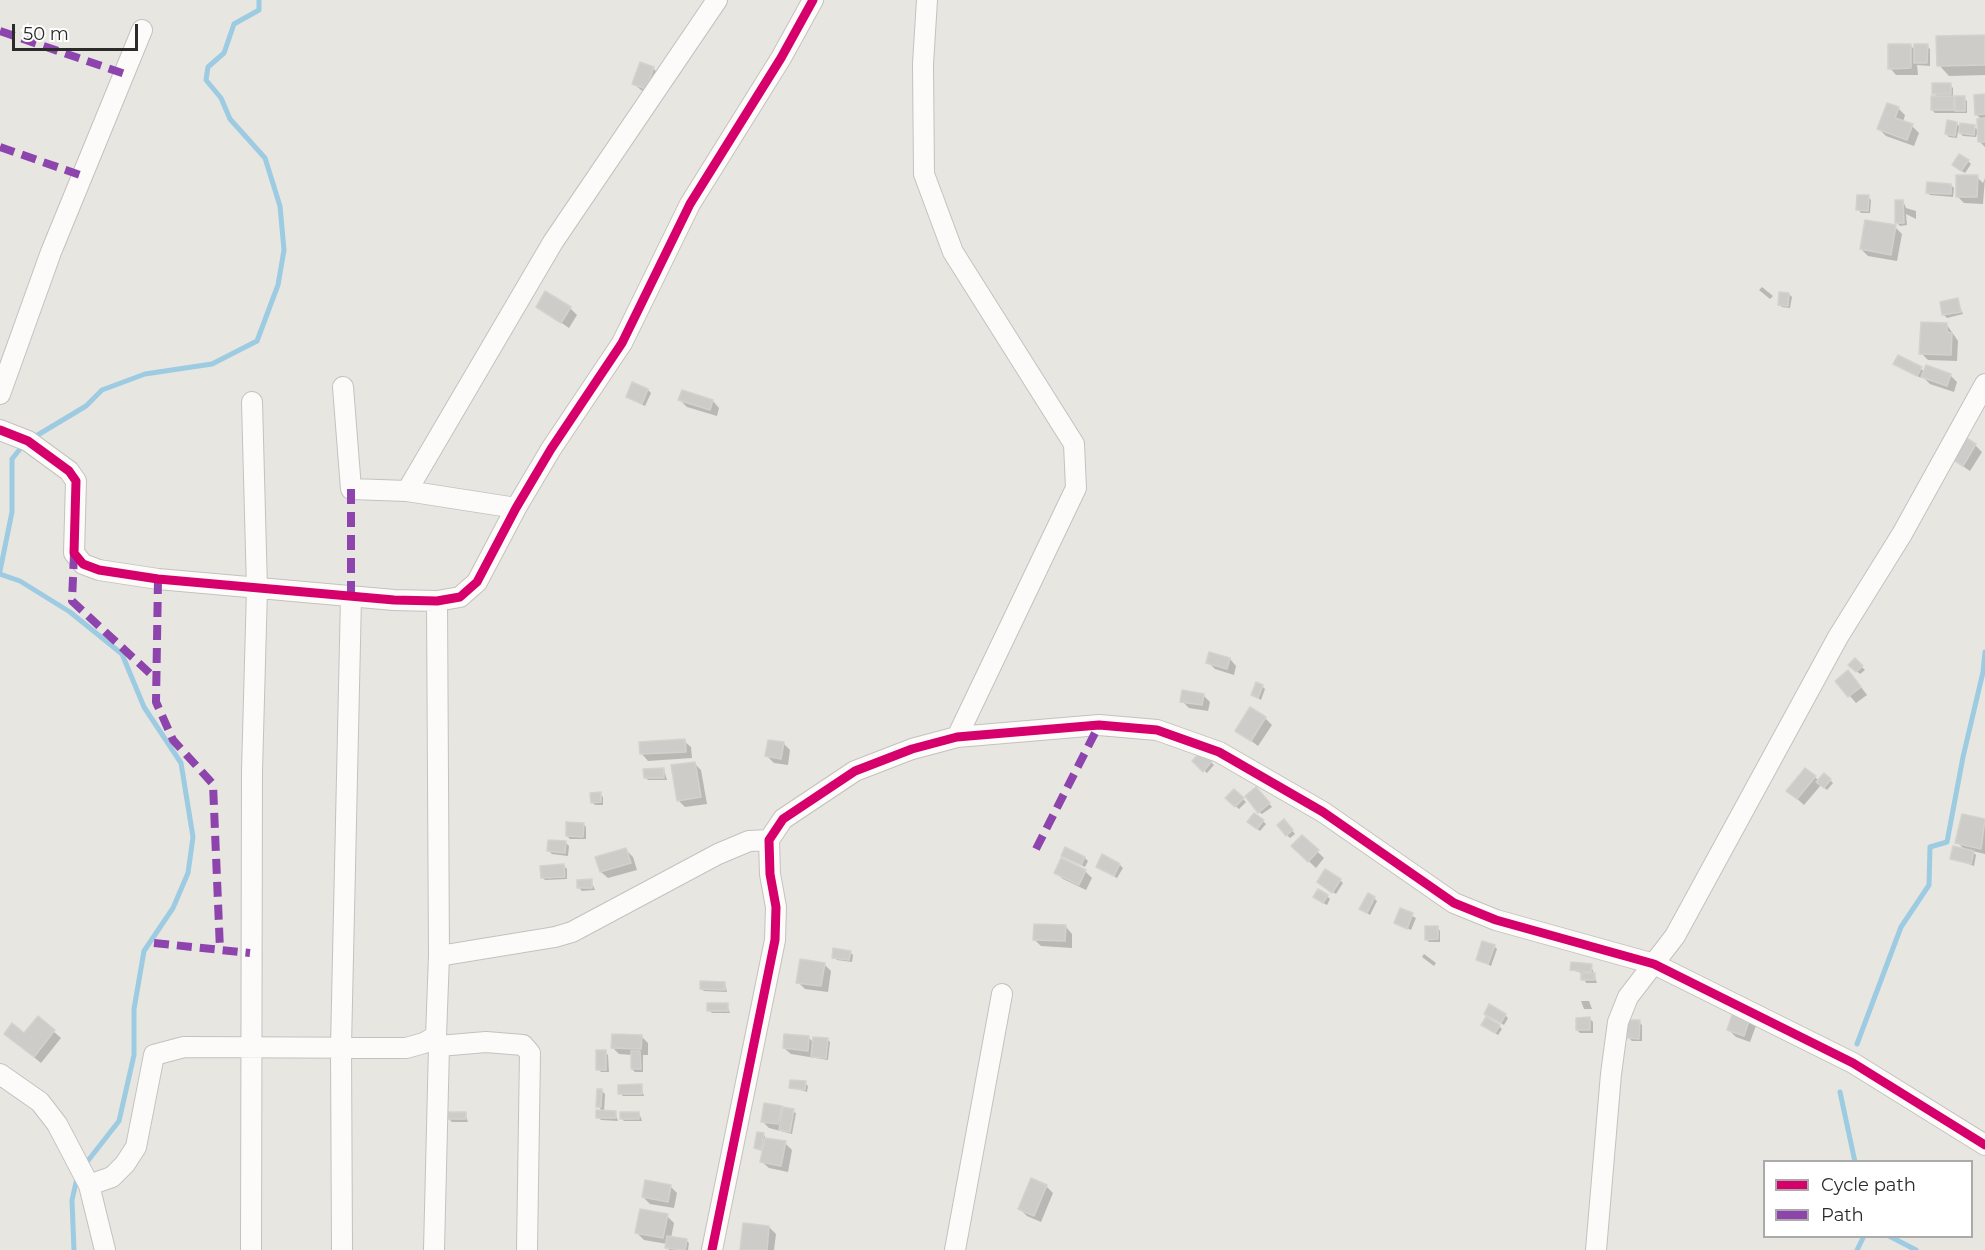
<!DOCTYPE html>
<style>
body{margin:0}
#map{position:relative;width:1985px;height:1250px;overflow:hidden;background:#e8e6e1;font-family:Montserrat,sans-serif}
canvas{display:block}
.legend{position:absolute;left:1763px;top:1160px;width:210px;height:78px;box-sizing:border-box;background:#fff;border:2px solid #aaa;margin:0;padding:8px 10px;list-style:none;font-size:18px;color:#2b2b2b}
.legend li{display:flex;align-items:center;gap:12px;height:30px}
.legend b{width:30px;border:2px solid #aaa}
.scale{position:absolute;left:12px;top:24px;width:126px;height:27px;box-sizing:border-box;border:3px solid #2b2b2b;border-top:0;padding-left:8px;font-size:18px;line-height:21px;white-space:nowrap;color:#2b2b2b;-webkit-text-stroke:4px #fff;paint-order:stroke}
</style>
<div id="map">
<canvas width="1985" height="1250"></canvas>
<ul class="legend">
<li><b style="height:8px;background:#d6006c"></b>Cycle path</li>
<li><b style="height:8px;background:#8e44ad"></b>Path</li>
</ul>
<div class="scale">50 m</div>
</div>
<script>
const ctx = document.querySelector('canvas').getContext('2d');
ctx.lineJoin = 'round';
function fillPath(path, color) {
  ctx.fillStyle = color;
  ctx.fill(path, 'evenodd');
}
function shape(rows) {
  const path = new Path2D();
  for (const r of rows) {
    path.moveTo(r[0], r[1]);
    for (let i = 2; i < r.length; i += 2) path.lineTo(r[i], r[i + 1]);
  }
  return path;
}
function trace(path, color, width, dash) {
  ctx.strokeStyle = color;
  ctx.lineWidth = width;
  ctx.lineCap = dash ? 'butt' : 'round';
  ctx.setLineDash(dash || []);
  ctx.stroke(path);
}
const shadow = shape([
 [1985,36,1985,75,1949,76,1939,65],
 [1910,45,1915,50,1927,46,1930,49,1930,66,1917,65,1918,75,1896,75,1890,68],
 [653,68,660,75,653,95,641,90,634,84],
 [1950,85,1953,88,1953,98,1964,98,1967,101,1967,113,1935,113,1932,110,1939,98,1934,93],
 [1985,96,1985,147,1980,142,1982,120,1976,114],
 [1898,108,1905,115,1903,122,1912,126,1919,133,1914,146,1886,136,1879,129],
 [1956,123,1961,128,1974,127,1978,130,1976,137,1963,136,1958,131,1957,138,1949,137,1946,134],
 [1968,161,1971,164,1965,173,1957,168],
 [1977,177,1983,183,1985,178,1983,204,1964,203,1957,196],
 [1951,185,1954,188,1953,197,1930,195,1927,192],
 [1868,197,1871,200,1870,213,1861,213,1858,209],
 [1903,201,1906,208,1916,211,1916,219,1906,214,1907,225,1900,226,1897,223],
 [1895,227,1902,234,1897,261,1868,256,1861,249],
 [1762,287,1773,296,1770,299,1759,290],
 [1789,294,1792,297,1790,308,1782,307,1779,304],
 [1957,300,1963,314,1947,318,1944,315],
 [538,307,570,308,577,315,569,328],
 [1947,325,1958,341,1957,361,1928,360,1921,353],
 [1895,364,1921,369,1925,372,1950,375,1957,382,1954,392,1930,384,1922,376,1921,378],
 [648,390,651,393,645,406,627,397],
 [680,400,713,401,719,408,717,416,687,407],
 [1975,445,1982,452,1970,471,1948,456],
 [1210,654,1230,659,1236,666,1234,675,1215,669,1208,662],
 [1855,660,1865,670,1860,674,1850,665],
 [1855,679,1867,695,1856,703,1837,681],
 [1262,686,1265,689,1261,700,1253,695],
 [1203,695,1210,702,1208,711,1189,708,1182,701],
 [1265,718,1272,725,1258,746,1237,730],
 [684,741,691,747,692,758,648,761,642,754],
 [783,743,790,750,788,765,774,763,767,756],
 [1201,753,1214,765,1207,773,1194,761],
 [694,763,701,770,707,804,685,807,678,800],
 [664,770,667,780,648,780,645,777],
 [1815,777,1819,781,1830,780,1833,783,1827,790,1821,785,1804,805,1795,797],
 [1234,791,1246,802,1239,809,1227,798],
 [1259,792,1272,807,1262,814,1259,812],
 [600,794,603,797,603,805,595,805,592,802],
 [1963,816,1985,821,1985,854,1972,851,1976,855,1974,866,1952,858,1965,850,1957,842],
 [1263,821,1266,824,1260,831,1252,825],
 [583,824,586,827,586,839,570,839,567,836],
 [1287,824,1295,834,1290,838,1287,835],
 [1302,837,1324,858,1316,868,1293,846],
 [566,843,569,846,568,856,552,854,549,851],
 [626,850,633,857,637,870,608,878,601,872],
 [1063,855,1085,858,1088,861,1085,867],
 [1120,865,1123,868,1117,878,1098,867],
 [564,866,567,869,567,879,545,880,542,877],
 [1085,871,1092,878,1086,890,1063,879,1056,873],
 [1340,880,1343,883,1336,894,1322,885],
 [591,881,595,890,582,891,579,888],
 [1327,896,1330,899,1327,905,1318,900],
 [1374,898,1377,901,1370,915,1361,909],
 [1401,910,1416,918,1411,930,1396,923],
 [1066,927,1072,934,1072,948,1041,946,1034,939],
 [1437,927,1440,931,1440,942,1429,942,1426,939],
 [1494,946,1497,949,1491,966,1477,959],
 [850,952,853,955,852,962,837,960,834,957],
 [1424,954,1436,963,1434,966,1422,957],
 [824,964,831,971,828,992,805,989,798,982],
 [1591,965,1597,983,1586,983,1582,973,1572,970],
 [725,983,727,992,704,991,701,988],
 [1581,1001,1589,1001,1592,1009,1584,1009],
 [727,1005,730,1013,712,1013,709,1010],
 [1735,1011,1757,1023,1750,1042,1736,1037,1729,1030],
 [1505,1015,1508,1018,1504,1025,1489,1016],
 [38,1018,61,1038,41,1063,13,1040,24,1035],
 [1590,1019,1593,1022,1593,1033,1580,1033,1577,1030],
 [1639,1022,1642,1025,1642,1041,1632,1041,1629,1038],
 [1483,1025,1499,1026,1502,1029,1498,1035],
 [641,1036,648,1043,648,1055,643,1055,643,1072,635,1072,632,1069,632,1055,619,1054,613,1048],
 [809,1038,814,1043,827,1039,830,1042,828,1060,791,1054,784,1048],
 [605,1052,608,1055,609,1072,601,1072,598,1069],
 [805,1083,808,1086,807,1092,791,1087],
 [641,1086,644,1096,623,1096,620,1093],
 [602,1091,605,1094,604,1112,615,1112,618,1121,601,1120,598,1117,603,1112,598,1106],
 [781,1107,796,1113,792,1134,769,1128,762,1121],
 [465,1113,468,1122,452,1122,449,1119],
 [639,1113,642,1121,624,1121,621,1118],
 [764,1135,766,1139,785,1143,792,1150,788,1172,769,1168,762,1162,764,1152,756,1148],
 [670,1186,677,1193,674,1208,650,1204,643,1197],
 [1046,1186,1053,1193,1041,1222,1027,1216,1020,1209],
 [667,1216,674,1223,671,1238,686,1240,689,1243,688,1250,669,1250,667,1244,644,1240,637,1233],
 [769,1227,776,1234,774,1250,742,1250]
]);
const stream = shape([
 [31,439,86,406,102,390,145,374,212,364,257,341,278,285,284,250,280,206,265,158,230,119,221,98,206,80,208,67,224,53,234,24,259,10,259,0],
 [0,571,12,512,12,459,24,444],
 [0,574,20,581,70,612,122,654,144,707,181,763,193,837,188,873,173,908,144,951,134,1009,134,1055,119,1121,83,1167],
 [1857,1044,1901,927,1929,885,1930,847,1947,842,1963,757,1983,672,1985,652],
 [1840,1092,1855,1162],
 [1889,1236,1916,1250],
 [74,1250,72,1200,78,1174],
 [1857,1250,1864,1236]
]);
const building = shape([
 [1985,35,1985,65,1937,66,1936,36,1985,35],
 [1888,44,1911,44,1911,68,1888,69,1888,44],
 [1914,44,1928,44,1927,63,1914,63,1914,44],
 [640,62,654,67,646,89,632,84,640,62],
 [1932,83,1951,83,1951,94,1932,94,1932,83],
 [1985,94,1985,114,1975,115,1974,95,1985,94],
 [1931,96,1954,96,1954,110,1931,110,1931,96],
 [1955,96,1965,96,1965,111,1955,111,1955,96],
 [1887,103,1899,107,1895,118,1913,124,1907,140,1877,129,1887,103],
 [1985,118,1985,142,1978,142,1977,119,1985,118],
 [1947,120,1957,122,1955,136,1945,134,1947,120],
 [1960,123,1975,125,1974,135,1959,133,1960,123],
 [1959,154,1969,160,1961,171,1952,165,1959,154],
 [1956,175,1978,175,1977,197,1956,197,1956,175],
 [1927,182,1951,184,1951,194,1926,193,1927,182],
 [1857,195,1869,195,1868,211,1856,210,1857,195],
 [1895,200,1903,200,1904,223,1895,223,1895,200],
 [1865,220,1896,225,1891,255,1860,249,1865,220],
 [545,291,571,307,561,323,536,307,545,291],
 [1779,292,1789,293,1788,306,1778,305,1779,292],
 [1958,298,1961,312,1942,315,1940,302,1958,298],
 [1921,322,1947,323,1947,332,1952,333,1951,355,1919,354,1921,322],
 [1898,355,1922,367,1917,376,1893,364,1898,355],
 [1926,365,1951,374,1947,386,1921,377,1926,365],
 [632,382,648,389,642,404,626,397,632,382],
 [682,390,713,400,710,410,678,400,682,390],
 [1960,434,1976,444,1963,466,1947,456,1960,434],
 [1209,652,1230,658,1227,669,1206,663,1209,652],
 [1855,658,1863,666,1856,672,1848,665,1855,658],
 [1848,670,1861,687,1848,697,1835,681,1848,670],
 [1256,682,1263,685,1258,698,1251,695,1256,682],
 [1182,690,1204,694,1202,705,1180,702,1182,690],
 [1250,707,1266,717,1251,741,1235,731,1250,707],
 [685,739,686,752,640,754,639,742,685,739],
 [768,740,784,742,781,759,765,756,768,740],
 [1201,751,1212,761,1203,772,1192,761,1201,751],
 [695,762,701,797,677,801,671,765,695,762],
 [664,768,664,778,644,778,643,769,664,768],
 [1805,768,1816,776,1797,799,1786,791,1805,768],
 [1824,773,1831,779,1824,788,1816,782,1824,773],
 [1256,787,1270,803,1258,813,1245,796,1256,787],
 [1234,789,1244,798,1235,807,1225,798,1234,789],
 [601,792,601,802,591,803,590,793,601,792],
 [1254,813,1264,820,1257,829,1247,822,1254,813],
 [1962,814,1985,819,1981,849,1955,843,1962,814],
 [1284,819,1293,830,1286,836,1277,825,1284,819],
 [566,822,584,823,583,837,566,836,566,822],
 [1302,835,1319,850,1308,862,1291,846,1302,835],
 [548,840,566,841,565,853,547,851,548,840],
 [1953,846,1974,851,1971,864,1950,859,1953,846],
 [1065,847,1085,857,1081,865,1061,856,1065,847],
 [626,848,631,863,600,872,595,857,626,848],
 [1102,854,1120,864,1114,876,1096,867,1102,854],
 [1061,858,1086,870,1079,885,1054,873,1061,858],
 [564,864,565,877,541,878,540,866,564,864],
 [1325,869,1341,879,1332,893,1317,882,1325,869],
 [592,879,592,888,577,888,577,880,592,879],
 [1318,889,1328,895,1323,903,1313,897,1318,889],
 [1368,893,1375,897,1367,913,1359,909,1368,893],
 [1400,908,1413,913,1407,929,1394,923,1400,908],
 [1034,924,1066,925,1065,941,1033,940,1034,924],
 [1425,926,1438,926,1438,939,1425,940,1425,926],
 [1482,941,1495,945,1488,964,1476,960,1482,941],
 [833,948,851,951,849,960,832,958,833,948],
 [800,959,825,963,821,986,796,983,800,959],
 [1571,962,1592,964,1591,972,1570,970,1571,962],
 [1581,973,1595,973,1595,980,1581,980,1581,973],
 [700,981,725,982,725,990,700,989,700,981],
 [707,1003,728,1003,728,1011,707,1011,707,1003],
 [1489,1004,1506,1014,1501,1023,1484,1014,1489,1004],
 [1734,1009,1751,1015,1744,1036,1727,1030,1734,1009],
 [38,1016,55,1030,34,1057,4,1034,12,1023,24,1033,38,1016],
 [1486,1017,1500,1025,1495,1033,1481,1025,1486,1017],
 [1590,1017,1590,1030,1576,1030,1576,1018,1590,1017],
 [1628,1020,1640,1020,1639,1039,1627,1038,1628,1020],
 [612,1034,642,1035,641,1049,611,1048,612,1034],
 [784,1034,809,1036,808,1051,783,1048,784,1034],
 [813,1037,828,1038,826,1058,811,1057,813,1037],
 [596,1050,606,1050,606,1070,596,1070,596,1050],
 [631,1051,640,1051,641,1069,631,1069,631,1051],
 [790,1080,806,1081,805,1090,789,1088,790,1080],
 [642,1084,642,1094,618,1094,618,1085,642,1084],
 [597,1089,602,1089,601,1107,596,1107,597,1089],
 [764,1103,782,1106,778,1124,761,1122,764,1103],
 [783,1107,794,1109,790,1132,779,1130,783,1107],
 [596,1110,616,1111,616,1118,596,1118,596,1110],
 [448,1112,466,1112,466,1119,448,1119,448,1112],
 [620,1112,639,1112,639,1119,620,1119,620,1112],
 [757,1132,764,1133,761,1150,754,1148,757,1132],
 [765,1138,786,1141,781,1166,760,1162,765,1138],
 [1031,1178,1047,1185,1034,1216,1018,1209,1031,1178],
 [645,1180,671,1185,668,1202,642,1197,645,1180],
 [640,1209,668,1214,663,1238,635,1233,640,1209],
 [743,1223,769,1226,767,1250,740,1250,743,1223],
 [667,1236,687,1239,685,1250,665,1248,667,1236]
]);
const minor = shape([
 [927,0,923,64,924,174,953,252,1074,444,1076,488,957,737],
 [343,387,351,489,407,491,553,242,717,0],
 [0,394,51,252,142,30],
 [0,430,28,441,69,471,76,481,74,553,83,564,99,570,158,579,394,600,437,601,460,597,477,582,516,508,551,449,622,343,690,204,781,58,813,0],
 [407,491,516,508],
 [439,956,555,937,572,932,718,854,749,841,769,840],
 [439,1046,486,1042,523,1045,530,1053,527,1250],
 [0,1074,40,1102,57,1124,89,1185,105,1250],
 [89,1185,112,1177,125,1164,136,1147,154,1055,184,1047,406,1048,424,1043,436,1036,439,956,437,601],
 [251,1250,252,771,257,589,252,402],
 [342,1250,341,1046,351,597],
 [434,1250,439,1046,436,1036],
 [712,1250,775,940,776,907,770,874,769,840,783,819,855,771,912,749,957,737,1099,725,1157,730,1219,752,1323,812,1454,903,1496,920,1654,964,1853,1063,1985,1145],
 [955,1250,1002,994],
 [1596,1250,1611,1074,1618,1022,1628,997,1675,936,1838,637,1902,534,1985,384]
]);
const quiet = shape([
 [0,31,125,74],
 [0,147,83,176],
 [351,489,351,597],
 [74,554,72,601,156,679],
 [158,579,156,702,173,740,213,784,220,950],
 [1036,849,1099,725],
 [154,943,250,953]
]);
const cycleway = shape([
 [0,430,28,441,69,471,76,481,74,553,83,564,99,570,158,579,394,600,437,601,460,597,477,582,516,508,551,449,622,343,690,204,781,58,813,0],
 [712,1250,775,940,776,907,770,874,769,840,783,819,855,771,912,749,957,737,1099,725,1157,730,1219,752,1323,812,1454,903,1496,920,1654,964,1853,1063,1985,1145]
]);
fillPath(shadow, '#0003');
trace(stream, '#9ccbe2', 5);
fillPath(building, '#cdccc8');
trace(building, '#d3d2cd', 1.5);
trace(minor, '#c2c2c1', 22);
trace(minor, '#fcfbfa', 20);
trace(quiet, '#8e44ad', 8, [15, 8]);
trace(cycleway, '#d6006c', 9);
</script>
